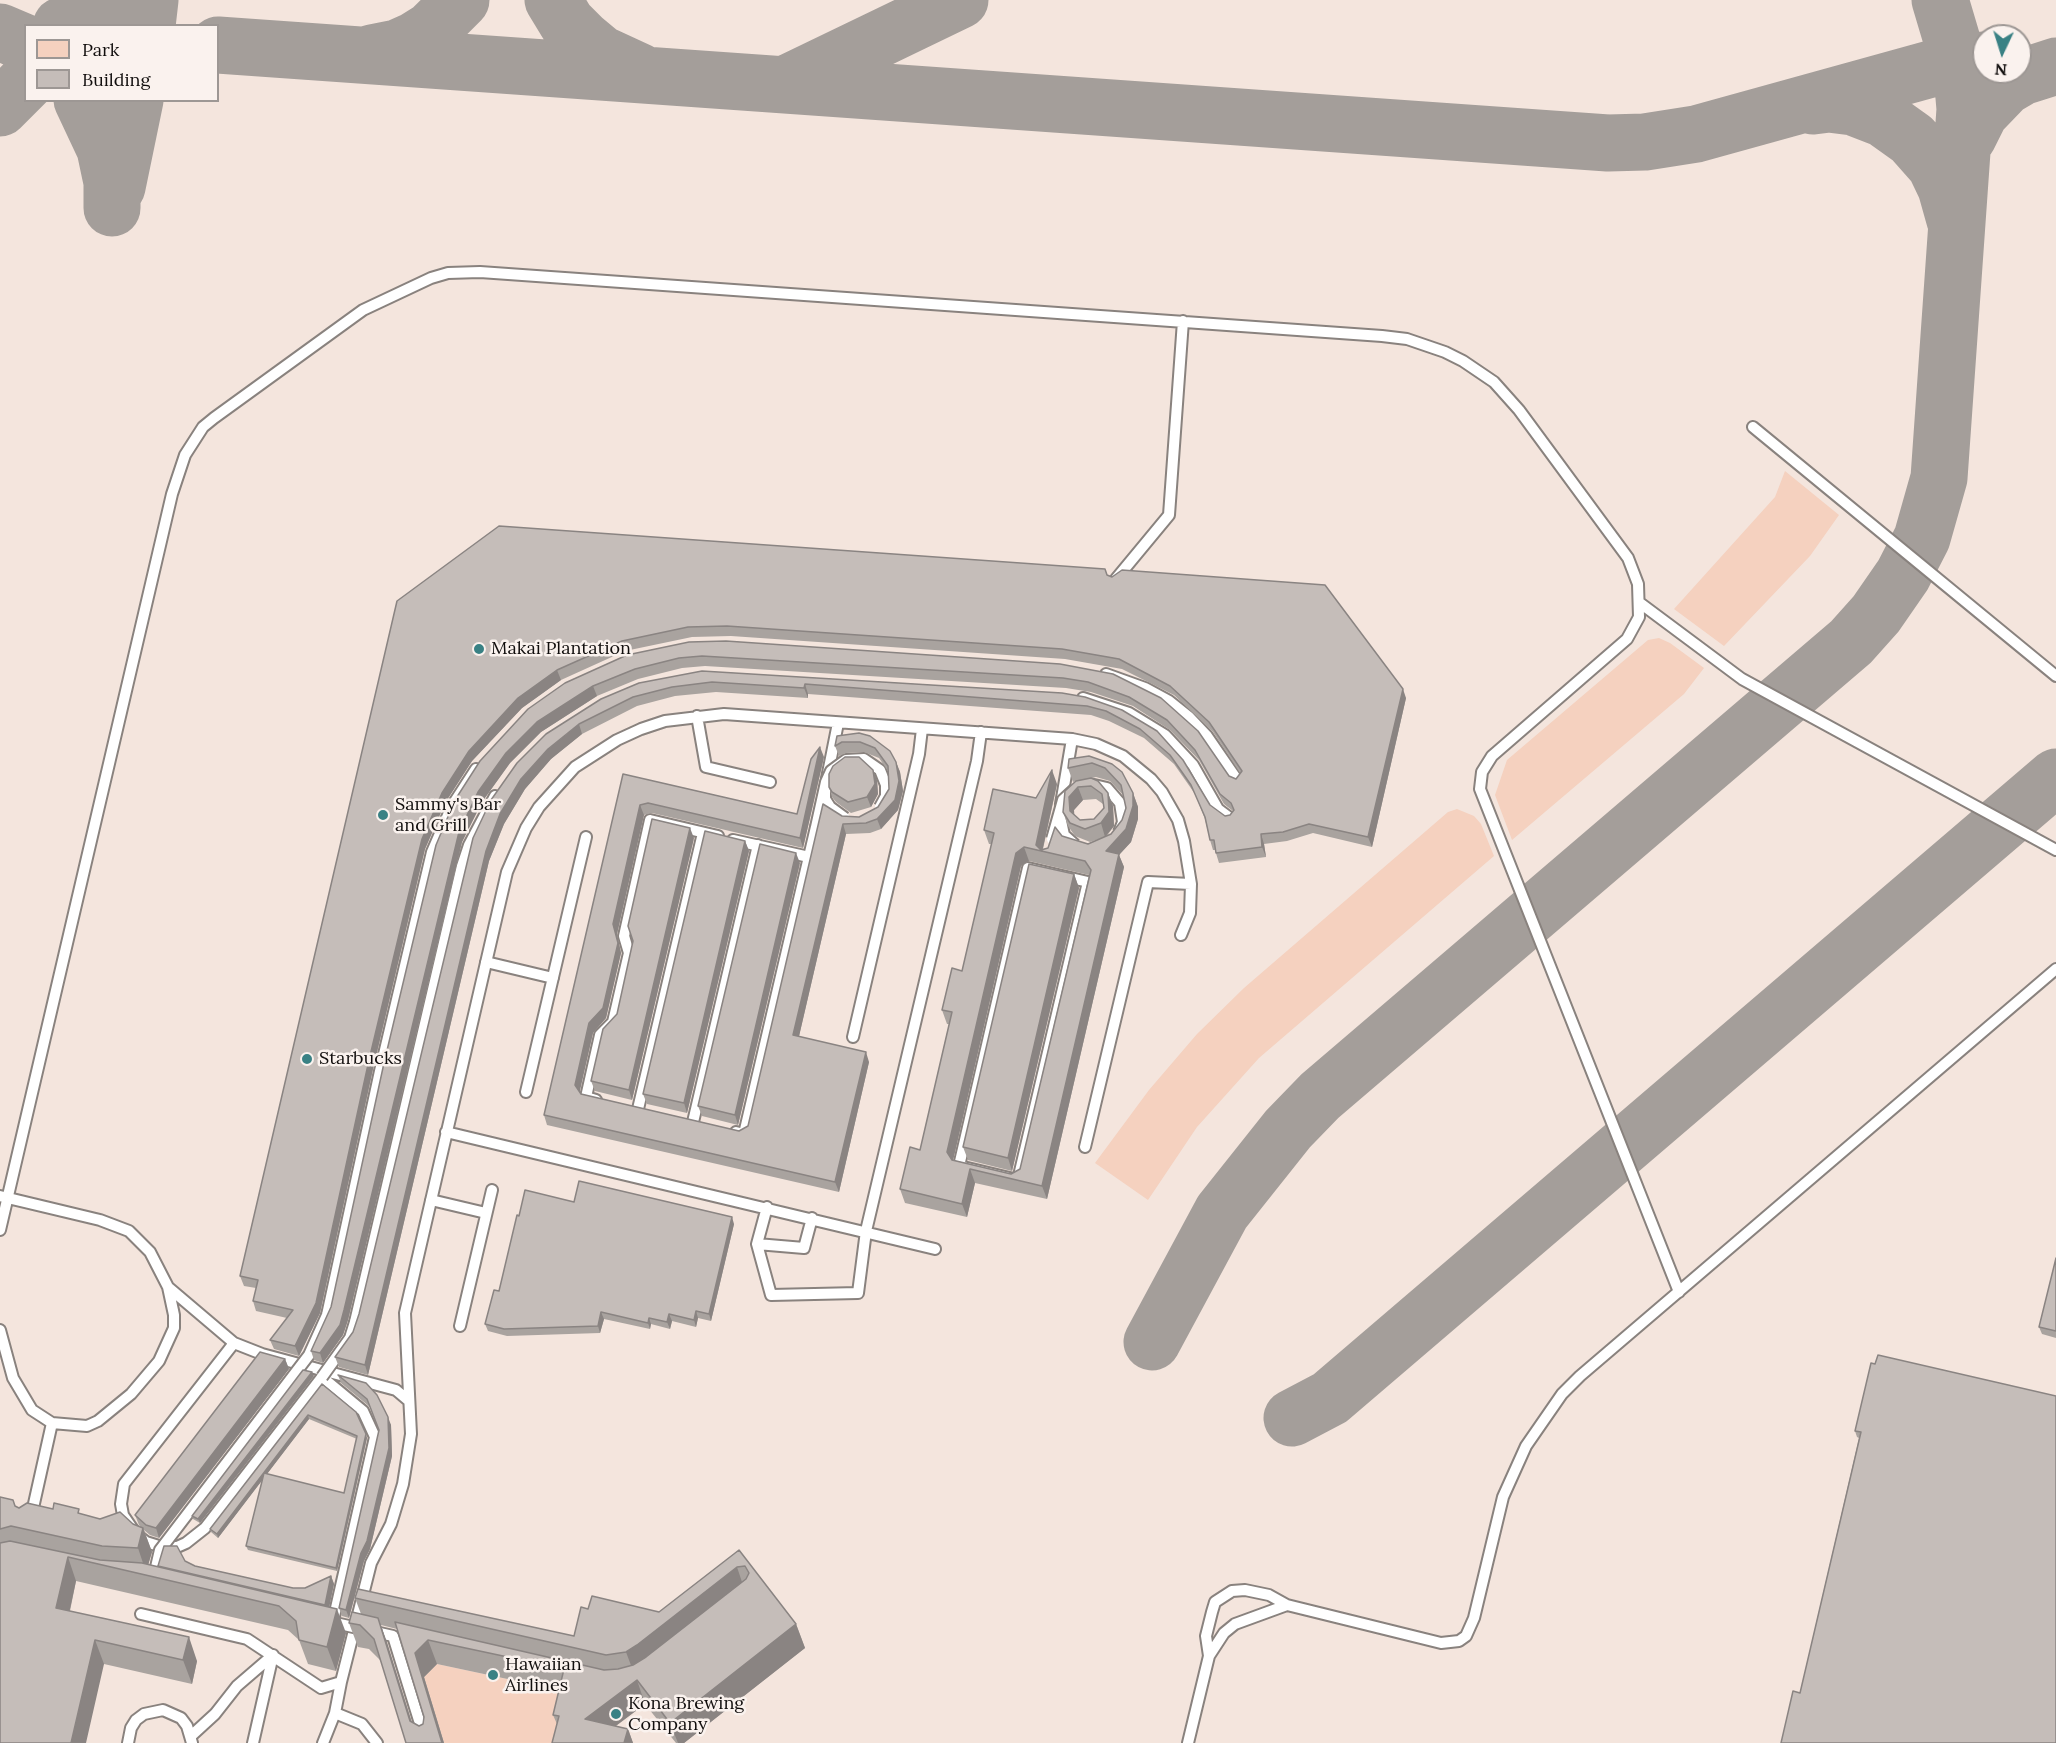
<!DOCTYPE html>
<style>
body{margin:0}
#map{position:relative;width:2056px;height:1743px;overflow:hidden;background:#faf2ee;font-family:Lora,serif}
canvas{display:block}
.legend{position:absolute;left:24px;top:24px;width:195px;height:78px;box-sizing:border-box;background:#faf2ee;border:2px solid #9d9794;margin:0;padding:8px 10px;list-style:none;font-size:18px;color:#110e0d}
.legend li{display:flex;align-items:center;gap:12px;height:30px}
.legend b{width:30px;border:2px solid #9d9794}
.north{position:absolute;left:1972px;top:24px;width:60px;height:60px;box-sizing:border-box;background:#faf2ee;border:2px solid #9d9794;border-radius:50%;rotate:184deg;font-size:16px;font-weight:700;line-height:24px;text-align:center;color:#110e0d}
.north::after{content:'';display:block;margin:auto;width:21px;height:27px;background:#398184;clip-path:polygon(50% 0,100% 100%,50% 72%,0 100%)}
</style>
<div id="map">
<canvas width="2056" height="1743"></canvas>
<ul class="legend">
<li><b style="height:16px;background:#f5d1bf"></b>Park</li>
<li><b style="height:16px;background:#c5bdb9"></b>Building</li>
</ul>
<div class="north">N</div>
</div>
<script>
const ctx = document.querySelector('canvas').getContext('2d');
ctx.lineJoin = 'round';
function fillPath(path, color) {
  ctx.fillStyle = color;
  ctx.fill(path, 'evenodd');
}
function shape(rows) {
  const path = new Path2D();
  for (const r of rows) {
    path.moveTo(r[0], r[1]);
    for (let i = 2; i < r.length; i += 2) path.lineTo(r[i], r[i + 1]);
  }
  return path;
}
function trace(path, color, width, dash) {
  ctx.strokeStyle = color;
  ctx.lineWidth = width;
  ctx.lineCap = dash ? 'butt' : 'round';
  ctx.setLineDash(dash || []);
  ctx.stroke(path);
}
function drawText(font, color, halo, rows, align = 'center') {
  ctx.font = font + ' Lora,serif';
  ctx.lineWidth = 5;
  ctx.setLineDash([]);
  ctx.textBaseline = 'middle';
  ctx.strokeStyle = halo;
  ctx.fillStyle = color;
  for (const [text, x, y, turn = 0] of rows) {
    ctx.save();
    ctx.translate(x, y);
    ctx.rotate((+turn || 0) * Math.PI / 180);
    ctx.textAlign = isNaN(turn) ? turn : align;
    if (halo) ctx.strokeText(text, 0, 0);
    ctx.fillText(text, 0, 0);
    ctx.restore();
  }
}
const built = shape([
 [0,0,2056,0,2056,1743,0,1743],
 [26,26,218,26,218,100,26,100],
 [1984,36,2020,36,2020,72,1984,72]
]);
const green = shape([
 [1785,471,1839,515,1810,556,1724,646,1674,609,1775,497],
 [1659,638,1670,643,1704,668,1684,694,1512,840,1495,795,1507,760,1648,640],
 [1457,809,1474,816,1481,824,1494,856,1259,1058,1197,1127,1148,1200,1095,1163,1149,1090,1197,1034,1244,988,1448,812],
 [437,1664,572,1693,567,1743,444,1743,424,1677]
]);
const taxiway = shape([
 [553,0,567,23,583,39,601,54,640,72],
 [61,26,106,0],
 [147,26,150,0],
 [0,32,26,43],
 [218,45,1608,143,1645,142,1696,134,1938,67,1984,60],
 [372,53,397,48,415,40,431,30,461,0],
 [786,84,960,0],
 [82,100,105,149,112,182,112,208],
 [1813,106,1829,104,1853,107,1884,119,1912,139,1935,165,1946,188,1955,220],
 [0,108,26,82],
 [1968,137,1980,113,2005,87,2022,77,2056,66],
 [117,187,135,100],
 [1152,1342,1222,1212,1288,1129,1320,1096,1851,642,1876,614,1903,575,1922,538,1939,478,1965,109,1962,74,1940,0],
 [1292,1418,1330,1398,2056,777]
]);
const service = shape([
 [1753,427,2056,676],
 [1116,579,1169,515,1183,321],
 [1640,603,1742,679,2056,850],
 [1106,674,1145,688,1169,701,1189,717,1207,736,1238,781],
 [1083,698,1129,713,1165,735,1193,765,1218,809,1230,818],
 [697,716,706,767,770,782],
 [827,778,838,723],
 [1061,804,1072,739],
 [733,840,809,857],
 [1028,868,1088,882,1018,1180,959,1166,1028,868],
 [486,962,553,978],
 [853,1037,919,754,922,729],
 [526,1092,586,837],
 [596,1100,586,1097,600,1035,613,1022,629,953,624,936,650,820,718,836],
 [638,1109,703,833],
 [693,1122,758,845],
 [446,1132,935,1249],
 [736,1132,744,1134,816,827],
 [1085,1147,1148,882,1191,884],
 [0,1196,100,1220,129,1231,150,1252,168,1287,234,1343],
 [431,1200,486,1213],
 [767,1207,757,1244,771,1295,858,1293,866,1231,977,761,981,732],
 [0,1230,172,494,185,455,203,427,214,418,363,310,431,278,448,273,480,272,1382,336,1407,339,1445,352,1463,361,1494,382,1519,410,1628,558,1638,584,1639,617,1627,639,1492,756,1482,772,1480,789,1679,1292],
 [757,1244,804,1248,812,1218],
 [327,1315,380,1071,432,852,452,806,476,769],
 [355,1322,462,866,469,845,495,796],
 [460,1326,492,1190],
 [0,1330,13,1378,32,1410,52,1423,87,1426,98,1421,131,1394,159,1361,174,1328,174,1315,168,1287],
 [31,1517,52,1423],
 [141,1614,247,1639,321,1688,341,1682,335,1713,323,1743],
 [333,1621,375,1437,363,1411,322,1377,205,1528,186,1543,177,1547,162,1547,146,1542,136,1534,123,1515,121,1504,124,1484,234,1343,262,1354,396,1390,409,1401],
 [1209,1656,1224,1633,1235,1624,1287,1605],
 [341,1682,371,1563,391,1524,403,1484,411,1434,405,1313,507,872,526,828,539,807,575,767,617,740,641,729,665,721,724,714,1072,739,1096,744,1123,756,1151,779,1162,792,1178,820,1184,841,1191,884,1190,913,1181,935],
 [335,1713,362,1724,377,1743],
 [191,1736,215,1714,237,1686,273,1655],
 [128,1743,131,1728,136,1720,144,1714,163,1710,181,1718,187,1726,192,1743],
 [253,1743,273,1655],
 [1188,1743,1209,1656,1206,1636,1212,1612,1215,1602,1232,1591,1245,1590,1269,1595,1287,1605,1441,1643,1459,1641,1466,1636,1474,1618,1503,1497,1526,1446,1562,1394,1580,1376,2056,969]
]);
const serviceBridge = shape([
 [1090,784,1107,788,1120,803,1123,822,1119,832],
 [825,787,825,799,830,807,845,818],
 [1060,816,1064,835,1075,845],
 [816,827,826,782,831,771,846,760,864,759,880,770,886,785,886,796,880,807],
 [1052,839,1063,800,1075,789],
 [322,1377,350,1338,355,1322],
 [153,1580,160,1550,309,1355,327,1315],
 [331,1622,393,1636,426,1743]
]);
const wall = shape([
 [1107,575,1406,698,1372,847,1313,833,1287,841,1264,844,1266,857,1219,863,1215,850,1213,850,1210,840,1205,819,1195,794,1174,764,1144,738,1109,721,1091,715,808,694,808,698,716,692,675,696,637,706,582,734,551,759,525,789,504,824,489,861,368,1375,339,1367,335,1357,353,1332,359,1314,473,838,601,699,702,671,1062,693,1157,731,1210,805,1225,816,1230,815,1233,811,1224,804,1199,760,1170,730,1133,706,1091,692,1066,688,705,666,682,668,638,679,597,696,541,732,510,763,482,802,462,842,348,1320,343,1335,323,1363,314,1360,311,1351,331,1307,436,845,528,709,689,642,1060,664,1161,698,1229,776,1236,779,1240,773,1213,732,1174,695,1122,669,1065,659,731,636,692,637,625,651,561,680,522,708,472,761,445,803,425,849,373,1069,320,1313,299,1356,274,1349,270,1340,287,1318,256,1311,253,1301,256,1288,244,1286,240,1276,397,601],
 [859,733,896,762,900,772,903,791,898,810,881,829,870,833,846,834,799,1036,869,1062,839,1192,547,1125,544,1115,623,774,797,814,824,757,803,848,652,813,644,815,617,934,621,953,606,1018,593,1033,579,1092,581,1094,739,1131,748,1126,842,816,859,817,878,807,889,789,888,771,879,758,864,752,846,753,839,756,835,746],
 [1069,759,1112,764,1133,793,1138,807,1138,819,1131,842,1119,855,1124,867,1047,1199,975,1183,967,1217,905,1203,900,1189,920,1150,949,1024,947,1024,942,1010,962,971,992,844,989,844,984,830,1036,798,1057,784,1043,849,1048,848,1062,836,1088,844,1105,837,1090,842,1075,836,1068,826,1063,812,1076,781,1073,782,1068,768],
 [1096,777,1110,781,1123,795,1126,808,1122,820,1111,834,1106,837,1114,826,1113,806,1108,793,1078,781],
 [1096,799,1103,804,1104,808,1094,819,1080,820,1074,815,1074,810,1083,800],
 [1029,861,1089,875,1020,1169,1011,1174,953,1160,1021,866],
 [877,780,878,794,871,807,851,813,836,802,832,797,829,787],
 [694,838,632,1100,595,1091,591,1081,617,1014],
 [745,841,749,851,687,1113,647,1104,643,1094],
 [800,863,738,1125,702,1116,698,1106],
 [1074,874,1079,888,1012,1171,968,1160,963,1147],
 [574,1202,734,1224,711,1321,698,1318,696,1327,672,1321,670,1329,651,1324,650,1329,604,1319,600,1333,507,1336,488,1331,485,1324,499,1291,519,1216],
 [2056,1258,2056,1338,2042,1334,2039,1327],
 [285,1359,289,1369,159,1538,150,1535,144,1530,152,1552,148,1565,159,1567,185,1561,195,1566,293,1588,305,1588,331,1576,334,1584,329,1607,346,1633,336,1671,308,1664,299,1640,288,1630,76,1581,70,1611,197,1661,192,1684,104,1664,0,1743,0,1497,19,1508,81,1514,100,1519,133,1524,141,1527,139,1525,135,1515],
 [1875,1364,2056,1396,1800,1693,1859,1438,1857,1437,1855,1431],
 [338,1375,366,1383,391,1425,392,1456,370,1549,364,1561,349,1618,342,1616,339,1608,379,1431,370,1407,341,1383],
 [314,1376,200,1523,193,1519,192,1516],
 [322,1384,367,1438,337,1571,248,1550,246,1546,263,1479,218,1538,211,1532,210,1529],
 [309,1419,357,1439,344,1493,267,1474],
 [739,1550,796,1624,805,1648,684,1743,676,1743,645,1704,616,1726,628,1729,633,1743,552,1743,557,1724,553,1715,559,1690,437,1664,424,1677,444,1743,406,1743,381,1661,369,1649,358,1647,349,1623,361,1614,355,1598,574,1636,588,1609,659,1612],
 [381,1625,397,1629,424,1717,423,1724,419,1726,412,1722]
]);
const shadedWall = shape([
 [557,670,561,680,522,708,472,761,445,803,425,849,373,1069,320,1313,299,1356,295,1346,369,1060,422,839,442,793,469,751,518,698],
 [805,684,808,694,808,698,804,688],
 [593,686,597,696,541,732,510,763,482,802,462,842,348,1320,343,1335,323,1363,320,1353,459,832,478,792,506,753,537,722],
 [1403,689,1406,698,1372,847,1368,837],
 [579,724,582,734,551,759,525,789,504,824,489,861,368,1375,365,1365,486,851,500,814,521,779,548,749],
 [820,747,824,757,803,848,800,838],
 [896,762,900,772,903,791,898,810,881,829,877,819,899,781],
 [873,770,877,780,878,794,871,807,867,797],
 [1052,770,1057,784,1042,852,1036,845],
 [1078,787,1083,800,1074,810,1075,824,1070,811,1069,797],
 [1108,793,1113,806,1114,826,1105,837,1101,823],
 [1133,793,1138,807,1138,819,1131,842,1119,855,1124,867,1047,1199,1042,1186,1106,851,1126,829],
 [640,805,644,815,617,934,621,953,606,1018,593,1033,579,1095,575,1085],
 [843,824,846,834,797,1045,793,1035],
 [690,828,694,838,632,1100,629,1090],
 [1261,834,1264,844,1266,857,1262,847],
 [745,841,749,851,687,1113,684,1103],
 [1024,847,1029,861,1021,866,952,1165,947,1152,1016,853],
 [796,853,800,863,738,1125,735,1115],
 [1074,874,1079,888,1012,1171,1008,1158],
 [866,1052,869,1062,839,1192,835,1182],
 [970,1169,975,1183,967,1217,962,1204],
 [732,1217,734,1224,711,1321,709,1314],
 [696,1311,698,1318,696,1327,694,1320],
 [601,1312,604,1319,600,1333,598,1326],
 [669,1314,672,1321,670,1329,667,1322],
 [649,1318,651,1324,650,1329,648,1323],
 [285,1359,289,1369,159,1538,156,1528],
 [312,1372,314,1376,200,1523,198,1519],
 [308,1415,309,1419,218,1538,217,1534],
 [388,1417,391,1425,392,1456,370,1549,364,1561,349,1618,346,1610],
 [366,1434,367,1438,337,1571,336,1568],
 [143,1528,152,1552,146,1572,138,1548],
 [68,1557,76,1581,65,1632,56,1608],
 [737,1567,745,1591,635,1676,626,1652],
 [331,1576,334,1584,328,1613,325,1605],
 [337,1609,346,1633,336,1671,327,1647],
 [378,1618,387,1642,418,1743,410,1721],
 [796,1624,805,1648,684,1743,678,1743,670,1723],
 [189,1637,197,1661,192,1684,183,1660],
 [95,1640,104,1664,86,1743,71,1743],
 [428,1640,437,1664,424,1677,444,1743,442,1743,415,1653],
 [637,1680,645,1704,594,1742,585,1719],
 [628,1729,633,1743,624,1743]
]);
const building = shape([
 [499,526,1105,569,1107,575,1112,577,1122,570,1325,585,1403,689,1368,837,1309,824,1283,832,1261,834,1262,847,1216,853,1214,840,1210,840,1205,817,1191,785,1170,755,1140,729,1106,711,1087,706,805,684,804,688,712,682,672,687,633,697,579,724,548,749,521,779,500,814,486,851,365,1365,335,1357,353,1332,359,1314,473,838,491,800,517,763,546,734,601,699,639,683,702,671,1062,693,1085,697,1122,710,1157,731,1183,760,1210,805,1225,816,1230,815,1234,810,1231,803,1220,794,1195,750,1167,720,1129,697,1088,682,1063,678,702,656,679,658,635,669,593,686,537,722,506,753,478,792,459,832,344,1310,340,1325,320,1353,311,1351,331,1307,384,1063,436,845,455,800,480,761,528,709,565,683,627,655,689,642,726,641,1060,664,1113,674,1161,698,1198,731,1229,776,1236,779,1242,771,1209,722,1170,686,1119,659,1062,649,727,626,688,627,622,641,557,670,518,698,469,751,442,793,422,839,369,1060,316,1303,295,1346,270,1340,293,1310,253,1301,258,1280,240,1276,397,601,499,526],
 [859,733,870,736,890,751,896,762,899,781,895,800,877,819,866,823,843,824,793,1035,866,1052,835,1182,544,1115,623,774,797,814,811,759,820,747,800,838,648,803,640,805,613,924,618,943,603,1008,589,1023,575,1085,581,1094,739,1131,748,1126,823,804,842,816,859,817,878,807,889,789,888,766,875,748,860,742,842,742,835,746,837,736,859,733],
 [1089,756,1112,764,1122,772,1133,793,1133,806,1126,829,1106,851,1119,854,1042,1186,970,1169,962,1204,900,1189,910,1147,920,1150,952,1012,942,1010,952,968,962,971,994,833,984,830,993,789,1036,798,1052,770,1036,845,1041,850,1048,848,1055,827,1062,836,1088,844,1111,834,1122,820,1126,808,1121,785,1105,768,1092,763,1068,768,1069,759,1089,756],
 [1024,847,1085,861,1091,870,1020,1169,1011,1174,952,1160,947,1152,1016,853,1024,847],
 [845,757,859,757,873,770,875,784,867,797,848,802,832,792,829,787,829,774,833,766,845,757],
 [1091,778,1098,781,1108,793,1109,812,1101,823,1085,829,1070,823,1063,812,1065,791,1076,781,1091,778],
 [1091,786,1102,794,1104,808,1094,819,1080,820,1070,811,1069,797,1078,787,1091,786],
 [652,819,690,828,629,1090,591,1081,603,1029,617,1014,633,941,628,926,652,819],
 [705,831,745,841,684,1103,643,1094,705,831],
 [760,844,796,853,735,1115,698,1106,760,844],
 [1029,864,1074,874,1008,1158,963,1147,1029,864],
 [579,1181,732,1217,709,1314,696,1311,694,1320,669,1314,667,1322,649,1318,648,1323,601,1312,598,1326,504,1329,485,1324,494,1290,499,1291,517,1215,519,1216,525,1190,574,1202,579,1181],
 [2056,1258,2056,1331,2039,1327,2056,1258],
 [260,1352,285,1359,156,1528,146,1525,135,1515,260,1352],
 [1878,1355,2056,1396,2056,1743,1781,1743,1793,1691,1800,1693,1861,1432,1855,1431,1871,1363,1875,1364,1878,1355],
 [303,1370,312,1372,198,1519,192,1516,303,1370],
 [338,1375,366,1383,377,1395,388,1417,389,1448,367,1541,361,1553,346,1610,339,1608,379,1430,367,1399,338,1375],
 [322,1384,356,1412,366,1434,336,1568,246,1546,264,1473,344,1493,357,1436,308,1415,217,1534,210,1529,322,1384],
 [0,1497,13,1500,15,1506,19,1508,27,1503,53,1509,54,1503,79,1509,78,1513,100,1519,120,1512,133,1524,143,1528,138,1548,102,1546,11,1526,0,1529,0,1497],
 [10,1541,100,1560,142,1563,337,1609,327,1647,299,1640,296,1621,279,1606,68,1557,56,1608,189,1637,183,1660,95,1640,71,1743,0,1743,0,1543,10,1541],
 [164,1546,177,1546,185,1561,195,1566,293,1588,305,1588,331,1576,325,1605,158,1566,164,1546],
 [739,1550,796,1624,670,1723,637,1680,585,1719,628,1729,624,1743,552,1743,559,1716,553,1715,564,1669,428,1640,415,1653,442,1743,406,1743,374,1639,360,1625,349,1623,352,1612,378,1618,410,1721,419,1726,423,1724,424,1717,395,1622,604,1670,618,1669,633,1665,646,1657,746,1579,749,1573,745,1566,737,1567,637,1645,626,1652,606,1655,355,1598,358,1589,574,1636,581,1607,588,1609,592,1596,659,1612,739,1550]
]);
const markers = [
 [479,649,6,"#398184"],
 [383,815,6,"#398184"],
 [307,1059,6,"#398184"],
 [493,1675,6,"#398184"],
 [616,1714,6,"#398184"]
];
const poiNames = [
 ["Makai Plantation",491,649],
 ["Sammy's Bar",395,805],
 ["and Grill",395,826],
 ["Starbucks",319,1059],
 ["Hawaiian",505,1665],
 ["Airlines",505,1686],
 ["Kona Brewing",628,1704],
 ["Company",628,1725]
];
fillPath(built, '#f4e5dd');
fillPath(green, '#f5d1bf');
trace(taxiway, '#a49e9a', 57);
trace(service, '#89827e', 14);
trace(service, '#fff', 10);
trace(serviceBridge, '#89827e', 14, []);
trace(serviceBridge, '#fff', 10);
fillPath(wall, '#a9a39f');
fillPath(shadedWall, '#8a8482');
fillPath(building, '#c5bdb9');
trace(building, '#8a8482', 1.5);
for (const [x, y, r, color] of markers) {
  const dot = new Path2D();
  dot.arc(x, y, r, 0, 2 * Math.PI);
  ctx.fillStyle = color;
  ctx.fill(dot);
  trace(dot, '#faf2ee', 2);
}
drawText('18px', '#110e0d', '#faf2ee', poiNames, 'left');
</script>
